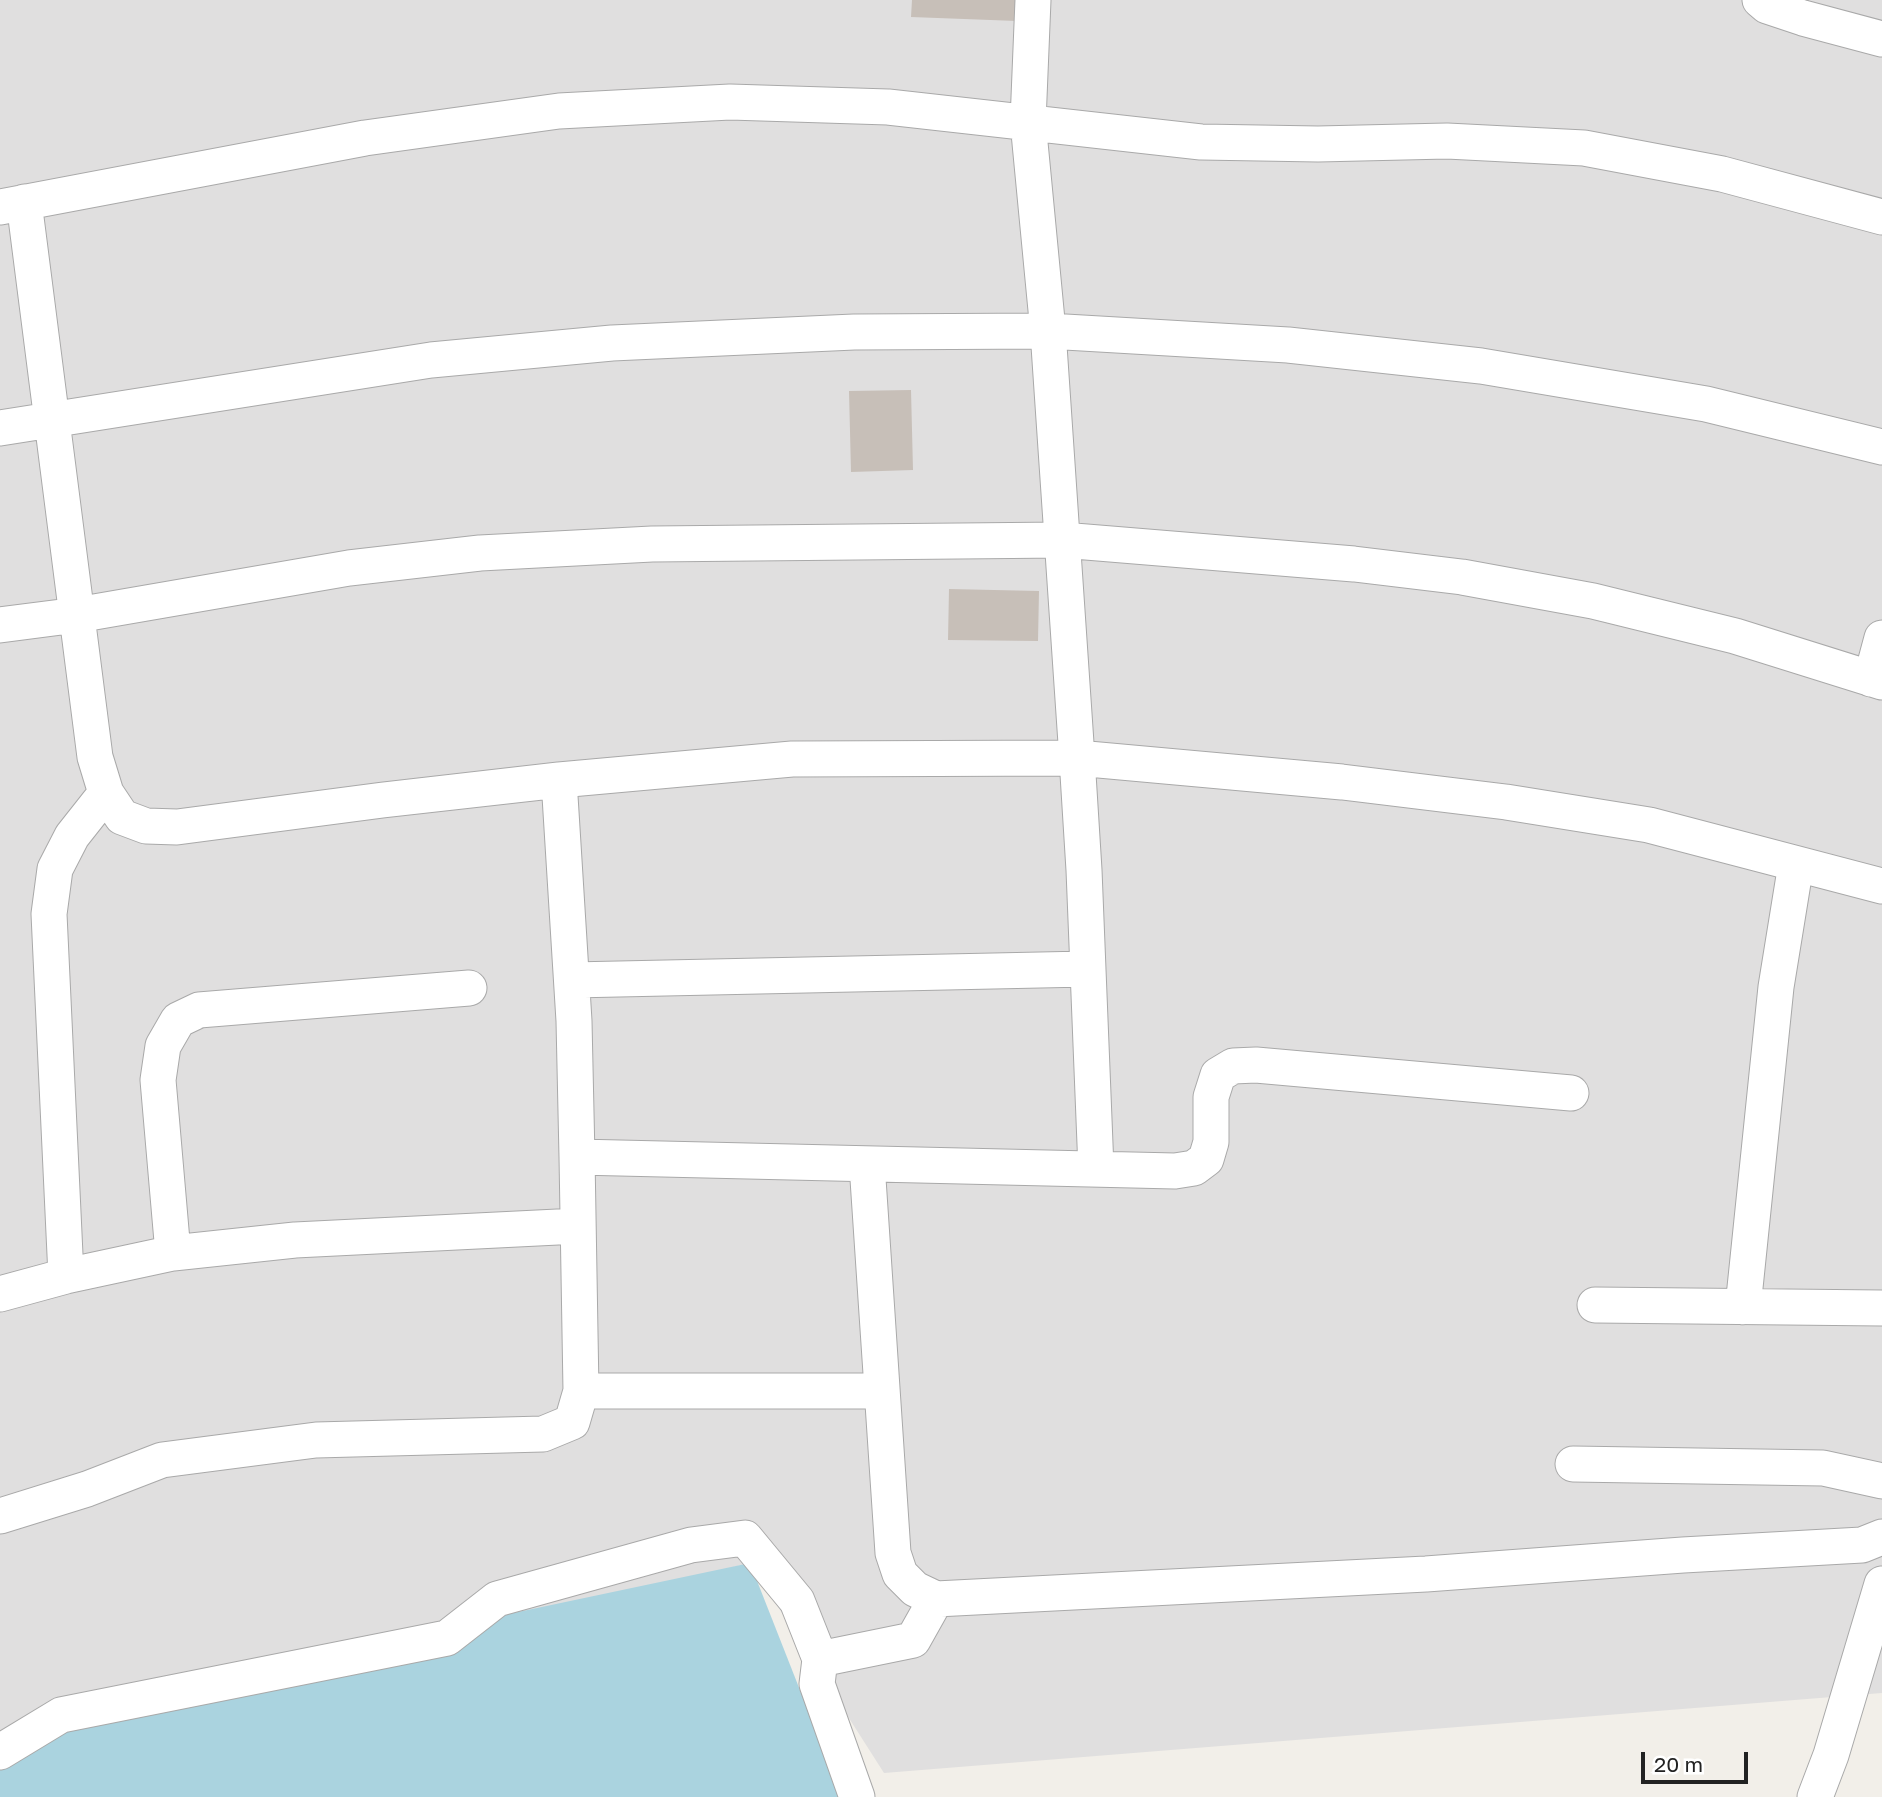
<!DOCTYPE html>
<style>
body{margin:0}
#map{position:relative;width:1882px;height:1797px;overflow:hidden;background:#f2efe9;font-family:"Golos Text",sans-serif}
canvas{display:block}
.scale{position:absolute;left:1641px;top:1752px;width:107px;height:32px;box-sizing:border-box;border:4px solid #222;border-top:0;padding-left:9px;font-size:21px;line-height:24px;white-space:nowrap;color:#222;-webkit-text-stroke:5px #fff;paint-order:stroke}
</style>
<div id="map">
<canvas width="1882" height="1797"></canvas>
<div class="scale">20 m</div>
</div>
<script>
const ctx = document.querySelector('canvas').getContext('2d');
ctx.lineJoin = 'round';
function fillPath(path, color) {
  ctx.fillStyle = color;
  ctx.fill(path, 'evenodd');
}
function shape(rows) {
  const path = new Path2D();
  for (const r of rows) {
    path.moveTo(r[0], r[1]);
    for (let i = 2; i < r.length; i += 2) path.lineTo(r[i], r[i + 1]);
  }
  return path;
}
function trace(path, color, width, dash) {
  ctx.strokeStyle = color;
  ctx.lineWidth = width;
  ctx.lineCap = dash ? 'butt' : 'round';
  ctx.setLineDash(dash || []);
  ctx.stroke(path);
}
const residential = shape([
 [0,0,1882,0,1882,1693,884,1773,750,1563,0,1747]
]);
const water = shape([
 [750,1563,842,1797,0,1797,0,1747,78,1705]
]);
const building = shape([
 [912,0,1017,0,1017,21,911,17],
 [911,390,913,470,851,472,849,391],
 [949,589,1039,591,1038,641,948,640]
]);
const minor = shape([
 [1033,0,1028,122,1048,331,1077,758,1084,870,1096,1169],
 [1760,0,1767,6,1803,18,1882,39],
 [24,202,95,757,106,793,122,817,146,826,177,827,383,800,559,780,792,759,1077,758,1342,782,1506,802,1649,825,1882,886],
 [0,207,365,138,559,111,730,102,888,107,1201,142,1318,144,1447,141,1584,148,1722,174,1882,217],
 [0,428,431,360,612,343,854,332,1048,331,1288,345,1481,366,1706,404,1882,447],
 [0,625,77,615,349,568,480,553,652,544,1062,540,1354,564,1462,577,1593,601,1735,636,1882,682],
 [1871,679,1882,638],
 [572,980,1087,969],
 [577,1157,1175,1171,1194,1168,1206,1159,1211,1142,1211,1097,1218,1075,1233,1066,1256,1065,1571,1093],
 [867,1164,893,1553,900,1574,915,1589,936,1599,1426,1574,1683,1555,1862,1545,1882,1537],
 [173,1253,158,1080,163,1046,178,1020,199,1010,469,988],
 [66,1276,49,914,55,869,72,836,106,793],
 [0,1294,66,1276,173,1253,295,1240,578,1226],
 [1595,1305,1882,1308],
 [1743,1307,1776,987,1796,864],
 [581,1391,881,1391],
 [1573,1464,1823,1468,1882,1481],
 [0,1516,87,1489,162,1460,316,1440,543,1434,572,1422,581,1391,577,1157,574,1021,559,780],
 [0,1752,61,1715,447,1638,497,1599,691,1545,745,1538,797,1601,820,1659],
 [857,1797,817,1684,820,1659,913,1640,936,1599],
 [1815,1797,1831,1755,1882,1584]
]);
fillPath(residential, '#e0dfdf');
fillPath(water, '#aad3df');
fillPath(building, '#c7bfb8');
trace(minor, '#a9a9a9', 37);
trace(minor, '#fff', 35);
</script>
